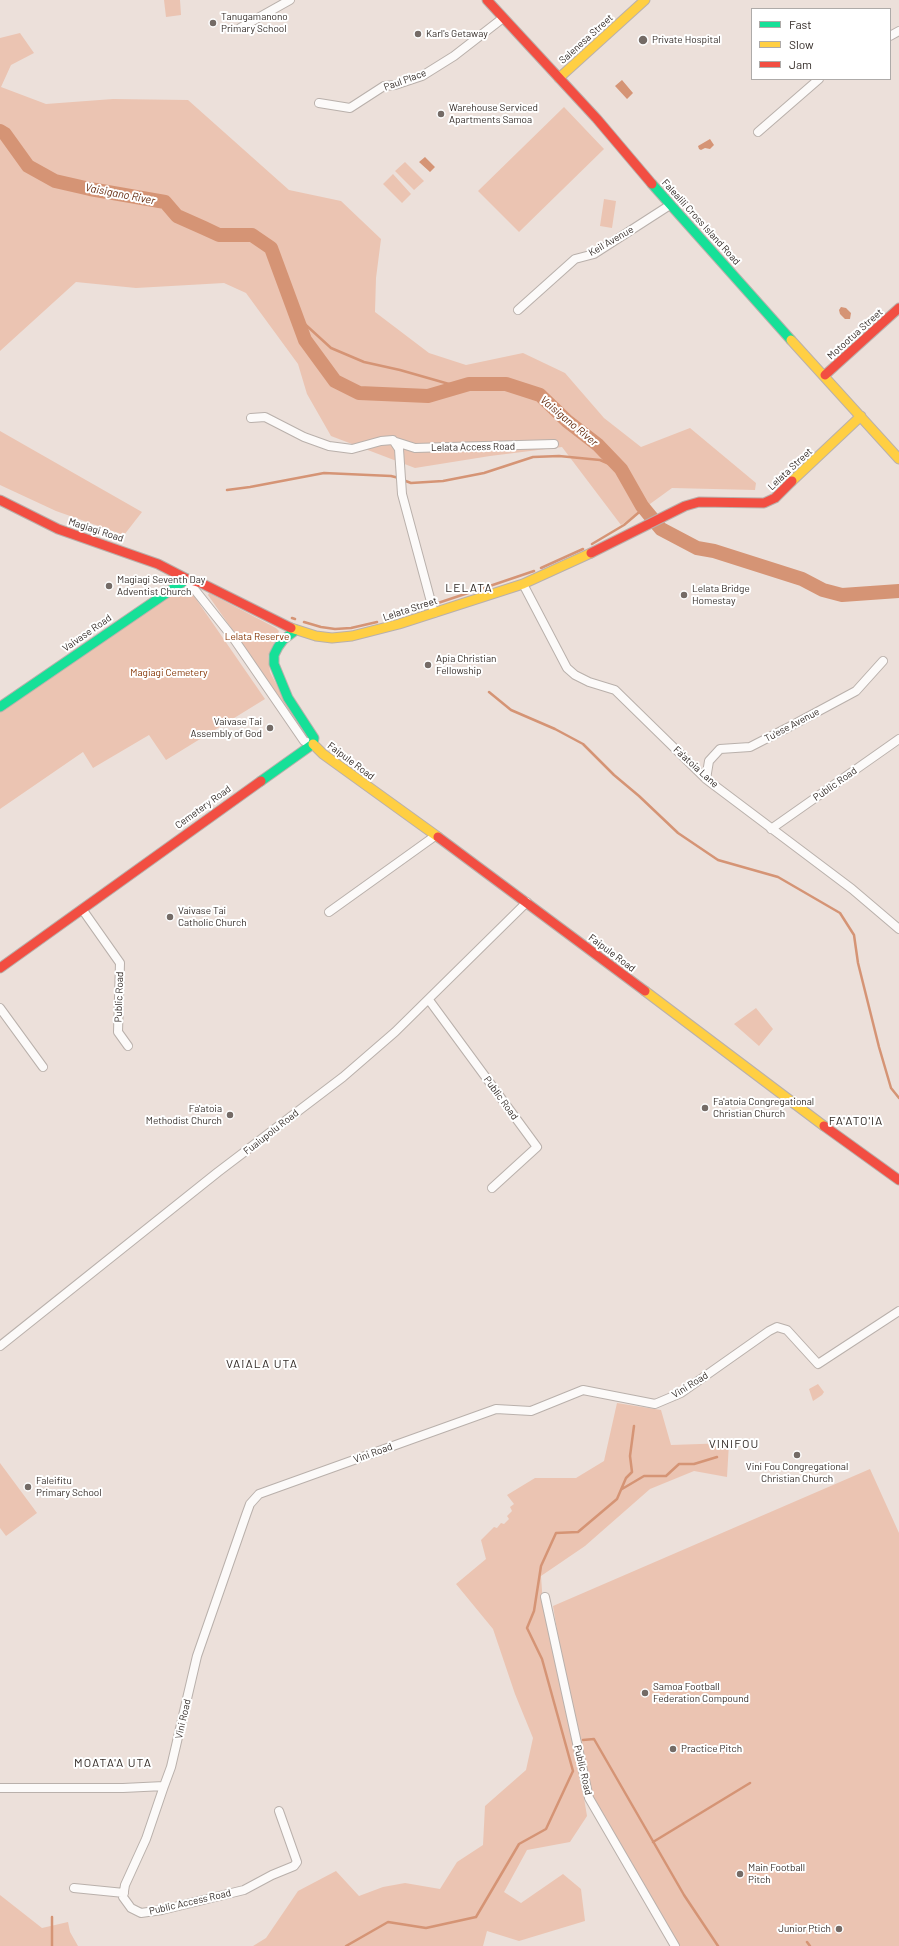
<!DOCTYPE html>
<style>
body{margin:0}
#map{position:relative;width:899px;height:1946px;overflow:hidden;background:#ece0da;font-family:Barlow,sans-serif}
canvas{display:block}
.legend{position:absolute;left:751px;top:8px;width:140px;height:72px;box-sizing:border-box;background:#fff;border:1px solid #aeaba9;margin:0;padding:5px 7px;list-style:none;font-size:12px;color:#342c28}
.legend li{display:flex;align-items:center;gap:8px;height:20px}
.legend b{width:20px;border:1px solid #aeaba9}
</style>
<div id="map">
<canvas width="899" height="1946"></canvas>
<ul class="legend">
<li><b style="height:5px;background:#16e098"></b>Fast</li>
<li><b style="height:5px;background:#ffcf43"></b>Slow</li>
<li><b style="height:5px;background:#f24e42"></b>Jam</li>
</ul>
</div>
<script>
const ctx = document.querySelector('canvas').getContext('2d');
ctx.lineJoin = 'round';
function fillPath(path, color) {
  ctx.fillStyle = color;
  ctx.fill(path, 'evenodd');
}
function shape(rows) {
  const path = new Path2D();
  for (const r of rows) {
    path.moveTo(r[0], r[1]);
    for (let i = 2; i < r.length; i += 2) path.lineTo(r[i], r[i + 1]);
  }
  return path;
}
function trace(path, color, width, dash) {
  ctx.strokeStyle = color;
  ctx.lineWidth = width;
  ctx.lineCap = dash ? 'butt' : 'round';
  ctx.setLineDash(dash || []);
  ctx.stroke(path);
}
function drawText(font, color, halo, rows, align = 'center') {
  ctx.font = font + ' Barlow,sans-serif';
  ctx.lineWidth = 4;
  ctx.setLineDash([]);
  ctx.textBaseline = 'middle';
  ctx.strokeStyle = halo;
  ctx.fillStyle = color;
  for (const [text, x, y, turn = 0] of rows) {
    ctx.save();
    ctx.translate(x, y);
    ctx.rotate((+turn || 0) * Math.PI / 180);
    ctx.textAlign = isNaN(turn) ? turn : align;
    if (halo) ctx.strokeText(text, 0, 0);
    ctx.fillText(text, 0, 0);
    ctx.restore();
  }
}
const green = shape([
 [164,0,180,0,181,15,166,17],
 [20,33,34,53,11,65,1,87,46,104,113,99,188,100,289,190,341,201,381,239,376,278,375,312,429,353,466,365,523,353,565,373,604,418,641,447,690,428,756,483,755,490,672,488,621,525,562,447,490,456,415,468,331,436,307,394,298,364,246,293,224,283,136,288,76,282,0,351,0,38],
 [564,107,604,149,519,232,478,191],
 [405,162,424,181,414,190,395,171],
 [393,174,411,194,402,203,383,184],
 [604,199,616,201,612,228,600,226],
 [0,431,142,512,124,535,56,511,0,485],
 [181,592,194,596,265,699,166,760,149,735,93,768,83,752,0,809,0,712,169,594],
 [209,593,276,628,279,631,268,656,270,672,287,705,307,734,306,735,208,595],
 [756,1008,773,1029,759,1046,734,1024],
 [818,1384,824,1392,822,1395,813,1401,809,1389],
 [617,1403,661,1410,671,1445,729,1443,727,1477,694,1471,650,1489,585,1546,541,1576,543,1605,568,1697,553,1606,870,1469,899,1533,899,1946,675,1946,586,1801,576,1750,587,1816,570,1842,527,1850,504,1892,521,1903,563,1874,581,1889,585,1921,519,1941,487,1931,483,1946,253,1946,266,1938,298,1891,336,1871,359,1896,383,1887,405,1883,440,1889,457,1862,483,1845,485,1806,526,1770,533,1738,515,1694,493,1629,456,1584,486,1559,481,1540,494,1527,497,1528,501,1523,504,1524,509,1519,507,1516,512,1511,510,1507,514,1504,507,1495,535,1478,576,1478,604,1461],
 [0,1463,37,1513,6,1536,0,1528],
 [0,1895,42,1928,68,1922,70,1932,78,1946,0,1946]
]);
const water = shape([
 [622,80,633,93,627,99,615,86],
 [710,139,714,145,710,149,705,148,701,150,699,149,698,146],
 [425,157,435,167,430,172,419,162],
 [841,307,846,308,851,313,850,319,845,319,840,314,839,310]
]);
const stream = shape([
 [296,316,331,348,364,362,400,370,449,384,469,384],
 [403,480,411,483,443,481,484,473,533,457,559,456,600,460,621,469],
 [227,490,250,487,324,473,391,476,399,478],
 [592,544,624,525,644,508],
 [541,568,583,549],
 [475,591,534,571],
 [438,603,468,593],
 [424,607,426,606],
 [407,612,416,609],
 [292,618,295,619],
 [389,618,390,618],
 [304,622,321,627,335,629,351,628,377,622],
 [489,692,511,710,555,729,583,744,614,775,639,796,678,833,718,860,778,877,840,913,854,935,858,963,879,1047,891,1088,899,1098],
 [622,1489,644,1476,666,1476,679,1464,694,1464,717,1457],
 [583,1740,594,1739,684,1895,718,1946],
 [653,1842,750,1783],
 [807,1942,810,1946],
 [52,1946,52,1917],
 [346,1946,388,1922,426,1928,476,1917,519,1844,546,1829,573,1771,542,1659,527,1628,534,1611,541,1566,556,1533,578,1532,617,1499,626,1478,632,1472,630,1456,634,1426]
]);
const river = shape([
 [0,131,5,134,28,166,55,181,90,189,165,202,177,216,204,228,219,235,252,235,271,248,305,340,335,381,359,393,428,396,469,384,506,384,540,395,567,421,598,445,621,469,642,506,661,529,697,548,714,551,802,579,823,590,842,595,899,591]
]);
const street = shape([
 [240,28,290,0],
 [890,36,899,31],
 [319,103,350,108,384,86,395,85,422,76,454,56,503,18],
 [758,132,819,79],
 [518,310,575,259,594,254,670,205],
 [251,418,265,417,304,437,329,446,352,449,381,441,393,440,399,449,402,494,434,613],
 [393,441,415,448,554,444],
 [187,580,234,639,304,741,313,744],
 [523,584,567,668,575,675,589,682,615,690,706,779,852,889,899,929],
 [706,779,709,761,720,749,750,747,789,727,856,691,883,661],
 [771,829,899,739],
 [82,909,120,963,118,1032,128,1046],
 [329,912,435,836],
 [429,1000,537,1147,492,1188],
 [0,1008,43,1067],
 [0,1346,218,1172,343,1077,395,1032,527,902],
 [545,1597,589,1798,675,1946],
 [164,1786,146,1839,125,1885,123,1897,131,1908,141,1913,162,1910,244,1890,272,1875,294,1866,297,1862,279,1811],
 [0,1788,123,1788,164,1786,171,1767,197,1656,246,1515,250,1504,259,1494,496,1409,531,1411,583,1390,655,1404,681,1393,769,1331,777,1327,787,1330,818,1364,899,1311],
 [74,1888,124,1893]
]);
const fast = shape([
 [652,184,791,340],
 [0,707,187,579],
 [261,781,313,744,314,738,288,698,274,664,274,655,278,647,283,640,296,630]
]);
const slow = shape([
 [559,78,645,0],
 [791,340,899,459],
 [792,481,861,416],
 [291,628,316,636,332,638,352,636,399,624,523,584,591,553],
 [313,744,323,754,438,837],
 [645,991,824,1126]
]);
const jam = shape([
 [487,0,597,119,652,184],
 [825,375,899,308],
 [0,500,58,529,158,564,187,579,201,583,291,628],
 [591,553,685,506,699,502,764,503,775,498,792,481],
 [438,837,645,991],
 [0,968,261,781],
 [824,1126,899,1180]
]);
const markers = [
 [213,23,4,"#746b66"],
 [418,34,4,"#746b66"],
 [643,40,5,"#746b66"],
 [441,114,4,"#746b66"],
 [109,586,4,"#746b66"],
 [684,595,4,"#746b66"],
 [428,665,4,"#746b66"],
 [270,728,4,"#746b66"],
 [170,917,4,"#746b66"],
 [705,1108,4,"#746b66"],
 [230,1115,4,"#746b66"],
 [797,1455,4,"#746b66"],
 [28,1487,4,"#746b66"],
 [645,1693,4,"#746b66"],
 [673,1749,4,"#746b66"],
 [740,1874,4,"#746b66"],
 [839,1929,4,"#746b66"]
];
const poiNames = [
 ["Tanugamanono",221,17],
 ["Primary School",221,29],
 ["Karl's Getaway",426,34],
 ["Private Hospital",652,40],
 ["Warehouse Serviced",449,108],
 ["Apartments Samoa",449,120],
 ["Magiagi Seventh Day",117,580],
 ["Adventist Church",117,592],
 ["Lelata Bridge",692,589],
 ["Homestay",692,601],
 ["Apia Christian",436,659],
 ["Fellowship",436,671],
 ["Vaivase Tai",262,722,"right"],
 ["Assembly of God",262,734,"right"],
 ["Vaivase Tai",178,911],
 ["Catholic Church",178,923],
 ["Fa'atoia Congregational",713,1102],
 ["Christian Church",713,1114],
 ["Fa'atoia",222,1109,"right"],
 ["Methodist Church",222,1121,"right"],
 ["Vini Fou Congregational",797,1467,"center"],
 ["Christian Church",797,1479,"center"],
 ["Faleifitu",36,1481],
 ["Primary School",36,1493],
 ["Samoa Football",653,1687],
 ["Federation Compound",653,1699],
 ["Practice Pitch",681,1749],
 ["Main Football",748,1868],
 ["Pitch",748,1880],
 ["Junior Ptich",831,1929,"right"]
];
const streetNames = [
 ["Salenesa Street",586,39,-42],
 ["Paul Place",405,80,-20],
 ["Falealili Cross Island Road",701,222,48],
 ["Keil Avenue",611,241,-30],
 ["Motootua Street",855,334,-42],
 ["Lelata Access Road",473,447,-1],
 ["Lelata Street",790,469,-43],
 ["Magiagi Road",96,530,18],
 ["Lelata Street",410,609,-18],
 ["Vaivase Road",87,633,-35],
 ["Tu'ese Avenue",792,725,-28],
 ["Faipule Road",351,761,37],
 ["Fa'atoia Lane",696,767,42],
 ["Public Road",835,784,-35],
 ["Cemetery Road",203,807,-36],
 ["Faipule Road",612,953,37],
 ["Public Road",119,997,-88],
 ["Public Road",501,1098,54],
 ["Fuaiupolu Road",271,1132,-38],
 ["Vini Road",690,1385,-32],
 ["Vini Road",373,1453,-20],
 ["Vini Road",183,1719,-77],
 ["Public Road",583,1770,77],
 ["Public Access Road",190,1902,-13]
];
const parkNames = [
 ["Lelata Reserve",257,637],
 ["Magiagi Cemetery",169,673]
];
const waterNames = [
 ["Vaisigano River",120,194,11],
 ["Vaisigano River",569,421,40]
];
const quarterNames = [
 ["LELATA",469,588],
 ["FA'ATO'IA",856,1121],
 ["VAIALA UTA",262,1364],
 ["VINIFOU",734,1444],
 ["MOATA'A UTA",113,1763]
];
fillPath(green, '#ebc4b2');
fillPath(water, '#d59475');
trace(stream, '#d59475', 2.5);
trace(river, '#d59475', 14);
trace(street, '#b9b0ab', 10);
trace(fast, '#b9b0ab', 11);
trace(slow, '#b9b0ab', 11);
trace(jam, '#b9b0ab', 11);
trace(street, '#fcfaf9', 8);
trace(fast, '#16e098', 9);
trace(slow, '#ffcf43', 9);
trace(jam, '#f24e42', 9);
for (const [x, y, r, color] of markers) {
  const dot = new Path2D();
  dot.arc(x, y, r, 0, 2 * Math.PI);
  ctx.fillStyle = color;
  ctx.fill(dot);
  trace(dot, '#fff', 1.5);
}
drawText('10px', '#342c28', '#fff', poiNames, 'left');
drawText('10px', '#342c28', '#fff', streetNames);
drawText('10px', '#833200', '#fff', parkNames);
drawText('italic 11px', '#652b0e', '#fff', waterNames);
ctx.letterSpacing = '1px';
drawText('12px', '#342c28', '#fff', quarterNames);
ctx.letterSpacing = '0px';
</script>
